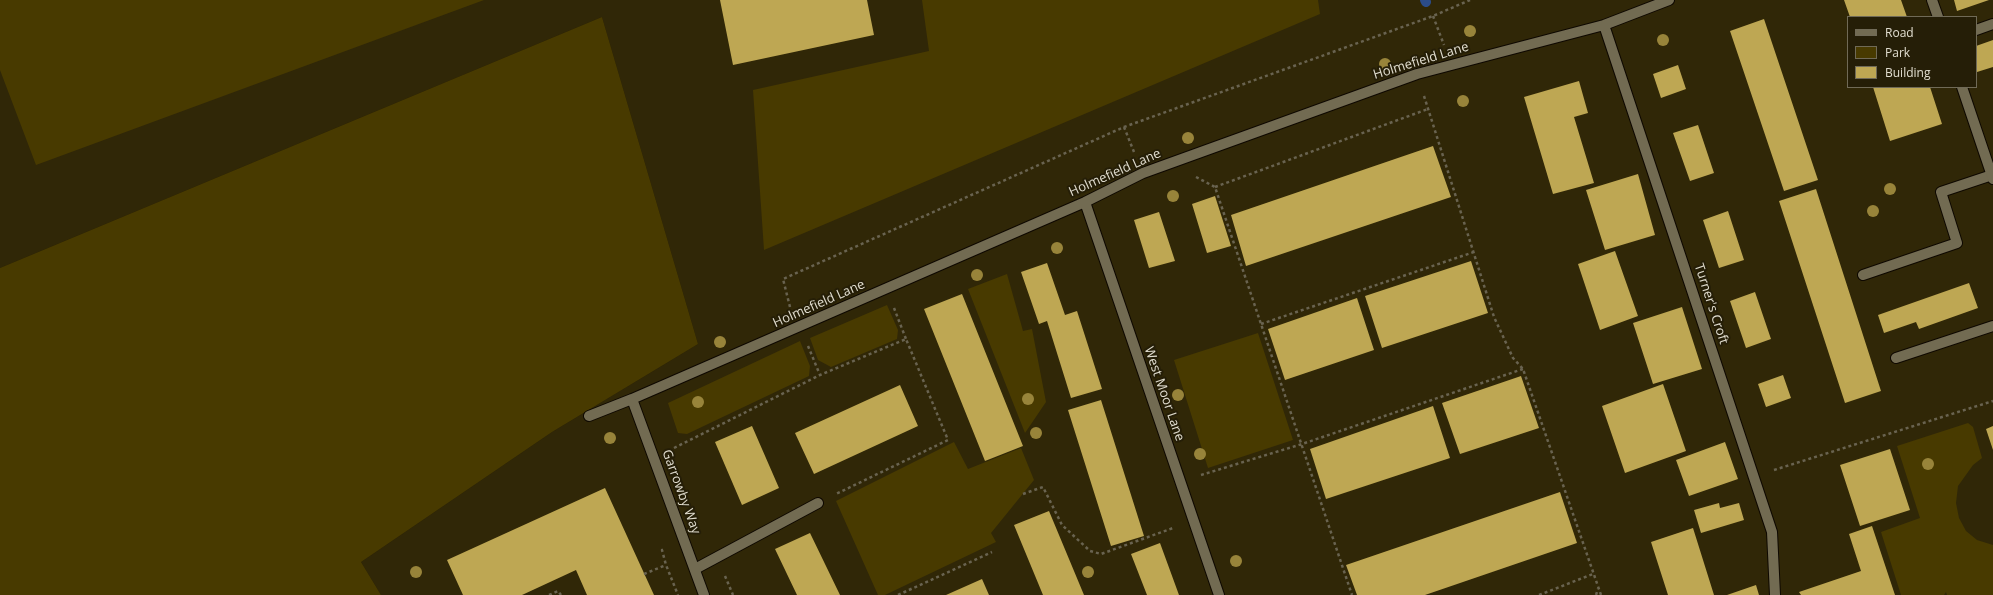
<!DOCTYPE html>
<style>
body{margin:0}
#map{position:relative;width:1993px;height:595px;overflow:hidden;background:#251e07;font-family:"Open Sans",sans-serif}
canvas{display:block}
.legend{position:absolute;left:1847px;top:16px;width:130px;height:72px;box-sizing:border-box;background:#251e07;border:1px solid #706a57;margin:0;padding:5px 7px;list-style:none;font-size:12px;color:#e1ddcf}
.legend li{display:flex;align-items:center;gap:8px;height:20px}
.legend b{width:20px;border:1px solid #706a57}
</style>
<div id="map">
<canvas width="1993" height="595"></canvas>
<ul class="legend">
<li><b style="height:5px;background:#726b52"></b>Road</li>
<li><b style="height:11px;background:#483a00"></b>Park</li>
<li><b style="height:11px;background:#bea753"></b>Building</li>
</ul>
</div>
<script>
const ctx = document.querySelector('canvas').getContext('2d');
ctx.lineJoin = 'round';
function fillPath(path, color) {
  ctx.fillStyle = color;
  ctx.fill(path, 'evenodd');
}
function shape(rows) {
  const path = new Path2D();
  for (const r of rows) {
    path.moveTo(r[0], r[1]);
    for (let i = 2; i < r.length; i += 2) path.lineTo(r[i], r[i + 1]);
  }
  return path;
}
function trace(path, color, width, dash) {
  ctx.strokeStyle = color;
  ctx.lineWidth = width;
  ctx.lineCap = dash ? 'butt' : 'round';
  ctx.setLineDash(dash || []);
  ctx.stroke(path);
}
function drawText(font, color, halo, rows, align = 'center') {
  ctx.font = font + ' "Open Sans",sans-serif';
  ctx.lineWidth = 4;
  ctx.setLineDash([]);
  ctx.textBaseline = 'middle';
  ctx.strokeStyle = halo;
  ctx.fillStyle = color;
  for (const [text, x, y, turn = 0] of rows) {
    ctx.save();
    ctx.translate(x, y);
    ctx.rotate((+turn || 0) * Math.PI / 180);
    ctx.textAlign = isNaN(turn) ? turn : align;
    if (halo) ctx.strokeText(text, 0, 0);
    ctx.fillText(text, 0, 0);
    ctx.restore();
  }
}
const built = shape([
 [0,0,1993,0,1993,595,381,595,361,562,552,432,698,344,602,17,0,268],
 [1848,17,1976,17,1976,87,1848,87]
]);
const green = shape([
 [0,0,484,0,36,165,0,70],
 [922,0,1318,0,1320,14,764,250,753,90,929,51],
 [602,17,698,344,552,432,361,562,381,595,0,595,0,268],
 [1007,274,1023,331,1032,329,1046,402,1025,433,968,289],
 [887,305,898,330,897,339,831,367,818,360,810,338],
 [1258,333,1293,440,1208,468,1174,360],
 [800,341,810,366,809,376,687,434,678,433,668,403],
 [1968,423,1973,427,1982,458,1973,465,1958,486,1956,503,1959,518,1966,531,1977,540,1993,545,1993,595,1947,595,1946,592,1944,595,1901,595,1881,532,1920,518,1897,446],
 [954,442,968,469,1021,448,1034,480,991,533,996,542,885,595,878,595,836,501]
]);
const stream = shape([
 [1425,0,1426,2]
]);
const building = shape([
 [720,0,867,0,874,35,733,65],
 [1844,0,1901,0,1907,17,1850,17],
 [1954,0,1989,0,1957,11],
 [1764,19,1818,180,1784,191,1730,31],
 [1993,40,1993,67,1977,72,1976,46],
 [1678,65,1686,89,1661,98,1653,74],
 [1579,81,1588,113,1574,117,1594,183,1553,194,1524,97],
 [1873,87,1930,87,1942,124,1890,141],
 [1698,125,1714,173,1690,181,1673,133],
 [1433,146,1451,197,1246,266,1231,215],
 [1638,174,1655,235,1605,250,1586,190],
 [1816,189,1881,391,1845,403,1779,201],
 [1215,196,1231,246,1207,253,1192,204],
 [1728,211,1744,260,1719,268,1703,220],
 [1159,212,1175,261,1149,268,1134,220],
 [1615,251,1638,316,1600,330,1578,264],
 [1471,261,1488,313,1382,348,1365,296],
 [1047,263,1065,315,1077,311,1102,389,1071,398,1047,321,1039,324,1021,272],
 [1969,283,1978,308,1919,329,1916,322,1884,333,1878,315],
 [1755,292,1771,339,1746,348,1730,301],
 [962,294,1023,446,985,461,924,309],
 [1357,298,1374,350,1285,380,1268,329],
 [1682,307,1702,369,1653,384,1633,323],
 [1783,375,1791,398,1766,407,1758,384],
 [1521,376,1539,428,1460,454,1442,403],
 [1663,384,1686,451,1625,473,1602,406],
 [900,385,918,426,814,474,795,433],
 [1101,400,1144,536,1111,546,1068,410],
 [1433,406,1450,458,1326,499,1310,449],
 [752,426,779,488,742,505,715,442],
 [1993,426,1993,450,1986,429],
 [1725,442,1738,479,1689,496,1676,460],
 [1890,449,1910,510,1860,526,1840,465],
 [605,488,654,595,587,595,576,570,522,595,463,595,447,560],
 [1560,492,1577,543,1425,595,1357,595,1346,565],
 [1719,503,1720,508,1739,503,1744,520,1701,533,1694,510],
 [1049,511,1084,595,1043,595,1014,525],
 [1872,526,1895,595,1801,595,1799,592,1861,571,1849,534],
 [1693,528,1714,595,1668,595,1651,542],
 [810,533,840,595,797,595,775,549],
 [1160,543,1179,595,1147,595,1131,554],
 [982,579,989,595,946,595],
 [1756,585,1759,595,1727,595]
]);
const path = shape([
 [1433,16,1444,45],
 [1424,96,1494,317,1513,358,1523,369,1601,595],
 [1124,127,1134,152],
 [1196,177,1215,187,1352,595],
 [1215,187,1428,109],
 [790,307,783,279,1124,127,1433,16,1470,0],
 [894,308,906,339],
 [1261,324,1474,252],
 [808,346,820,375],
 [674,448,820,375,906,339,948,440,836,494],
 [1774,470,1993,401],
 [1201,475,1302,444,1523,369],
 [1023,494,1043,487,1062,525,1090,551,1101,554,1173,528],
 [663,550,662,550,666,565,678,595],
 [644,574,666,565],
 [725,576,733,595],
 [549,595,558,591,561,595],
 [898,595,992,552],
 [1539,595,1593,574],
 [1596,595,1598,589]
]);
const lane = shape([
 [1976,30,1993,24],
 [1863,275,1957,243,1941,192,1992,175],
 [1896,358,1993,326],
 [695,569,818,503]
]);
const street = shape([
 [1932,0,1938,17],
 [1604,25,1772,532,1775,595],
 [1962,87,1993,179],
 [1085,202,1219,595],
 [632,399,704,595],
 [589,416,632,399,1085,202,1143,173,1417,74,1604,25,1669,0]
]);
const trees = [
 [1470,31],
 [1663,40],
 [1385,64],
 [1463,101],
 [1188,138],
 [1890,189],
 [1173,196],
 [1873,211],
 [1057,248],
 [977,275],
 [720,342],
 [1178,395],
 [1028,399],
 [698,402],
 [1036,433],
 [610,438],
 [1200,454],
 [1928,464],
 [1236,561],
 [416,572],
 [1088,572]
];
const streetNames = [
 ["Holmefield Lane",1421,61,-17],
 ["Holmefield Lane",1115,173,-24],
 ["Holmefield Lane",819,304,-24],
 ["Turner's Croft",1711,304,72],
 ["West Moor Lane",1164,394,71],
 ["Garrowby Way",681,492,70]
];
fillPath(built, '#302707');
fillPath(green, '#483a00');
trace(stream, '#2b4c89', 10);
fillPath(building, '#bea753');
trace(lane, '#0e0800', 12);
trace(street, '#0e0800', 12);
trace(path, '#696350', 2.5, [3, 3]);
trace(lane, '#726b52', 10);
trace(street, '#726b52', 10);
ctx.fillStyle = '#98843a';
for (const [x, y] of trees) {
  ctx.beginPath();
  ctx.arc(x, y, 6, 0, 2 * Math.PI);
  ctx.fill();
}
drawText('13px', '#e1ddcf', '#251e07', streetNames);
</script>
